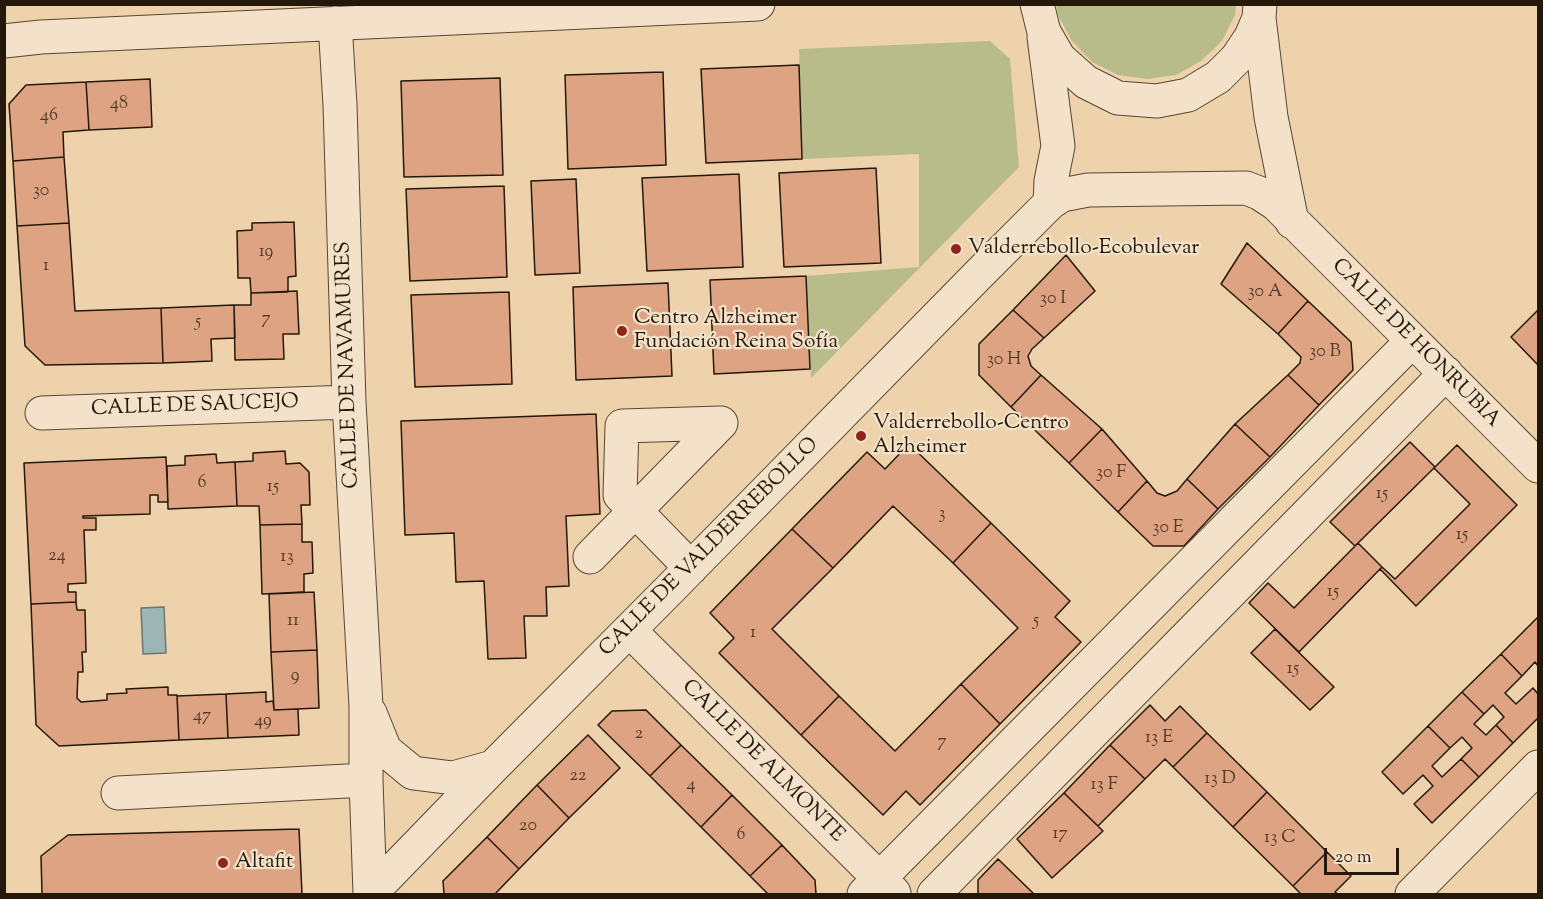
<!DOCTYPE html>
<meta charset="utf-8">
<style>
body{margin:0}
#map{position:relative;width:1543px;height:899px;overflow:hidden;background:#edd2ac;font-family:"Sorts Mill Goudy",serif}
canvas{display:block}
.frame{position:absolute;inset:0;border:6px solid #24180a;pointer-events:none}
.scale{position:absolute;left:1324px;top:848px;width:75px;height:27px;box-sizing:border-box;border:3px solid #24180a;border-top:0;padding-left:8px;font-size:18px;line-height:21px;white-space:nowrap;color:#24180a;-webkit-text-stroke:4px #f3e2c9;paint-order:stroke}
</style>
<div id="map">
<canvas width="1543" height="899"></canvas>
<div class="frame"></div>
<div class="scale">20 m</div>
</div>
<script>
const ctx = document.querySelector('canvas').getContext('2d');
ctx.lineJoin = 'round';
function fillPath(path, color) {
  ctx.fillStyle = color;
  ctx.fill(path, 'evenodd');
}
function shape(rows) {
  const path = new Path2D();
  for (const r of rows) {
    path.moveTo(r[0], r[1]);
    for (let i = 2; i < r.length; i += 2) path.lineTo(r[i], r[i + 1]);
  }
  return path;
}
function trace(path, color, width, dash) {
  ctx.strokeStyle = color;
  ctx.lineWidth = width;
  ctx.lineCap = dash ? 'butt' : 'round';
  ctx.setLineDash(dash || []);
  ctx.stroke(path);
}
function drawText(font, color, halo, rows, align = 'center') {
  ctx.font = font + ' "Sorts Mill Goudy",serif';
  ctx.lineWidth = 4.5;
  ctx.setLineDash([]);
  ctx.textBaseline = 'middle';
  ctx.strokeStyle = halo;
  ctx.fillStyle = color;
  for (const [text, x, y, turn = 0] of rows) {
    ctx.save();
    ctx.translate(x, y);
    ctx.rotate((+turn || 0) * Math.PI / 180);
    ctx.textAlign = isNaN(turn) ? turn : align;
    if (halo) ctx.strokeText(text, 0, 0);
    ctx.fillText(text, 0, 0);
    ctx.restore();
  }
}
const green = shape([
 [1056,5,1056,4,1236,5,1235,15,1222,41,1201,61,1176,75,1147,79,1118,75,1092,62,1072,41,1058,15],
 [990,41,1010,59,1019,167,811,378,806,276,919,267,919,154,802,159,799,49]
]);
const water = shape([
 [164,607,166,653,143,654,141,608,164,607]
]);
const building = shape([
 [799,65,802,159,706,163,701,69,799,65],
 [663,72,666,165,568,169,565,75,663,72],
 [500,78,503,175,404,177,401,81,500,78],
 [150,79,152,127,89,130,86,82,150,79],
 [86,82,89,130,63,132,64,157,13,161,9,104,26,85,86,82],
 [64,157,69,223,17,226,13,161,64,157],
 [876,168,881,263,784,267,779,173,876,168],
 [739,174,743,267,647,271,642,178,739,174],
 [576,179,580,273,535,275,531,181,576,179],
 [504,186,507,277,410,281,406,189,504,186],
 [294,222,296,276,288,277,288,292,251,293,250,278,238,278,237,231,252,230,252,223,294,222],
 [69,223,75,311,161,308,163,363,45,365,25,346,17,226,69,223],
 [1247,243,1308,301,1278,334,1221,284,1247,243],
 [1066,255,1095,291,1044,338,1013,310,1066,255],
 [806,276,810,369,714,374,710,280,806,276],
 [668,283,672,376,576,380,573,287,668,283],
 [297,291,299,334,283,334,284,359,235,360,234,305,251,305,251,293,297,291],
 [509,292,512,384,415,387,411,295,509,292],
 [1308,301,1351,342,1353,370,1319,405,1288,375,1300,363,1301,357,1278,334,1308,301],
 [234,305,235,338,211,339,212,361,163,363,161,308,234,305],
 [1013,310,1044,338,1032,349,1028,356,1031,366,1041,375,1011,407,979,375,979,344,1013,310],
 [1538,310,1538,365,1511,337,1538,310],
 [1041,375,1102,429,1069,463,1011,407,1041,375],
 [1288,375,1319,405,1270,457,1235,424,1288,375],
 [596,414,600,514,566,516,569,586,546,587,547,616,524,616,526,658,488,659,484,581,456,582,454,533,405,535,401,421,596,414],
 [1235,424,1270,457,1218,509,1187,479,1235,424],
 [1102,429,1147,481,1118,512,1069,463,1102,429],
 [1410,442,1435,467,1355,546,1330,522,1410,442],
 [909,444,991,523,953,563,893,506,833,568,792,529,867,452,885,469,909,444],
 [1457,445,1517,505,1416,606,1380,569,1382,567,1395,579,1470,504,1434,468,1457,445],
 [285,451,286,464,300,463,309,472,310,505,301,505,302,524,260,525,259,506,237,506,235,462,253,461,253,453,285,451],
 [216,454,217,463,235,462,237,506,168,509,167,466,185,465,185,456,216,454],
 [166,457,168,502,158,502,158,495,150,495,150,514,83,516,83,518,96,518,96,530,84,530,86,583,68,584,68,592,76,592,76,602,31,604,24,463,166,457],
 [1187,479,1218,509,1184,546,1153,546,1118,512,1147,481,1157,493,1165,496,1177,491,1187,479],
 [991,523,1070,601,1055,617,1081,642,1000,724,961,684,1018,628,953,563,991,523],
 [302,524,302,542,312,542,313,573,304,574,304,592,262,594,260,525,302,524],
 [792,529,833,568,772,629,839,696,801,735,719,653,734,638,710,613,792,529],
 [1358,543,1382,567,1299,652,1249,603,1268,583,1294,608,1358,543],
 [314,592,317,650,271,652,269,594,314,592],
 [76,602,77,610,85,610,86,652,82,652,83,672,78,672,77,698,81,702,107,700,107,694,127,693,126,689,168,687,168,695,177,695,179,740,59,746,36,725,31,604,76,602],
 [1538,617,1538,666,1535,662,1522,676,1501,654,1538,617],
 [1275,629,1334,687,1310,710,1251,653,1275,629],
 [317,650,319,708,274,710,271,652,317,650],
 [1501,654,1522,676,1505,693,1516,704,1533,688,1538,694,1538,718,1513,743,1496,725,1504,717,1493,705,1484,714,1462,692,1501,654],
 [961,684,1000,724,920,805,906,791,883,815,801,735,839,696,895,751,961,684],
 [266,692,266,702,273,701,274,710,298,709,299,735,228,738,226,694,266,692],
 [1462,692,1484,714,1474,724,1486,735,1496,725,1513,743,1479,777,1461,759,1472,748,1462,737,1450,748,1428,726,1462,692],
 [226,694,228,738,179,740,177,696,226,694],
 [1150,705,1165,721,1180,706,1207,733,1173,767,1165,759,1145,779,1110,745,1150,705],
 [646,710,681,745,650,776,598,725,612,711,646,710],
 [1428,726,1450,748,1432,766,1442,777,1461,759,1479,777,1432,823,1414,804,1433,786,1423,775,1403,794,1382,772,1428,726],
 [1207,733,1267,792,1233,827,1173,767,1207,733],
 [588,735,620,768,569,818,537,785,588,735],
 [681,745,732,795,701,827,650,776,681,745],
 [1110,745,1145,779,1098,826,1064,793,1110,745],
 [537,785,569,818,519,869,487,837,537,785],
 [1267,792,1327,852,1293,886,1233,827,1267,792],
 [1064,793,1103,831,1052,878,1017,839,1064,793],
 [732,795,782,845,750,876,701,827,732,795],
 [299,829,302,894,42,894,41,856,68,835,299,829],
 [487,837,519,869,495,894,444,894,443,881,487,837],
 [782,845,815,880,816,894,768,894,750,876,782,845],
 [1327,852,1351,876,1335,892,1338,894,1299,894,1300,893,1293,886,1327,852],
 [998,859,1034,894,978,894,978,880,998,859]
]);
const minor = shape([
 [1037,4,1044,32,1059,58,1086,82,1118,98,1157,101,1188,95,1218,77,1237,58,1251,37,1259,18,1260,4],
 [1259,18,1271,117,1292,222],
 [335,23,340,105,349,402,366,706,366,780,370,894],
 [1044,37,1058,146,1051,181,1050,203],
 [4,41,41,37,758,4],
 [42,413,349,402],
 [590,557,721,423],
 [691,568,620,495,622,426,721,423],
 [629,630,894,893],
 [370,713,385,750,413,773,453,778,493,767],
 [118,793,366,780],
 [370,894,493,767,670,589,980,273,1050,203,1062,195,1088,190,1246,188,1259,193,1276,204,1538,466],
 [864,894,1412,341],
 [934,894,1446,373],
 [1412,894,1538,767]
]);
const markers = [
 [956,249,6,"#8f2418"],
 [622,331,6,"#8f2418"],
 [861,436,6,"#8f2418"],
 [223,863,6,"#8f2418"]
];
const numberNames = [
 ["48",119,105],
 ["46",49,117],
 ["30",41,192],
 ["19",266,253],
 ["1",46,267],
 ["30 A",1265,293],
 ["30 I",1053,300],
 ["7",266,320],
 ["5",198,323],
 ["30 B",1325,353],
 ["30 H",1004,361],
 ["30 F",1111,474],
 ["6",202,484],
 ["15",273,488],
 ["15",1382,495],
 ["3",942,515],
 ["30 E",1168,529],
 ["15",1462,536],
 ["24",57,557],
 ["13",287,558],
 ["15",1333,593],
 ["11",293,622],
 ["5",1036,622],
 ["1",753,634],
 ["15",1293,670],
 ["9",295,677],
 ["47",202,717],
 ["49",263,722],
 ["2",639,735],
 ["13 E",1159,739],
 ["7",942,743],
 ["22",578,777],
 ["13 D",1220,780],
 ["4",691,786],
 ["13 F",1104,786],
 ["20",528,827],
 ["17",1060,835],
 ["6",741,836],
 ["13 C",1280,839]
];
const poiNames = [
 ["Valderrebollo-Ecobulevar",968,249],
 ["Centro Alzheimer",634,319],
 ["Fundación Reina Sofía",634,343],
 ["Valderrebollo-Centro",873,424],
 ["Alzheimer",873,448],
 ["Altafit",235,863]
];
const streetNames = [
 ["CALLE DE HONRUBIA",1415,344,45],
 ["CALLE DE NAVAMURES",349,365,-92],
 ["CALLE DE SAUCEJO",195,407,-2],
 ["CALLE DE VALDERREBOLLO",710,548,-45],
 ["CALLE DE ALMONTE",762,762,45]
];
fillPath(green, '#b7bc8a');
fillPath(water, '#9db5b4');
trace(water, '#6d7670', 1.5);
fillPath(building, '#dea382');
trace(building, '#24180a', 1.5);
trace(minor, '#564632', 35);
trace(minor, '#f3e2c9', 33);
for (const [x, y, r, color] of markers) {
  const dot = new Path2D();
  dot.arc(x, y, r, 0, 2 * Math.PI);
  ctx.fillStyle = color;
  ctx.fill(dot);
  trace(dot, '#f3e2c9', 2);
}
drawText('18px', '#523b28', null, numberNames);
drawText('21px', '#24180a', '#f3e2c9', poiNames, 'left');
drawText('21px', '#24180a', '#f3e2c9', streetNames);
</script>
